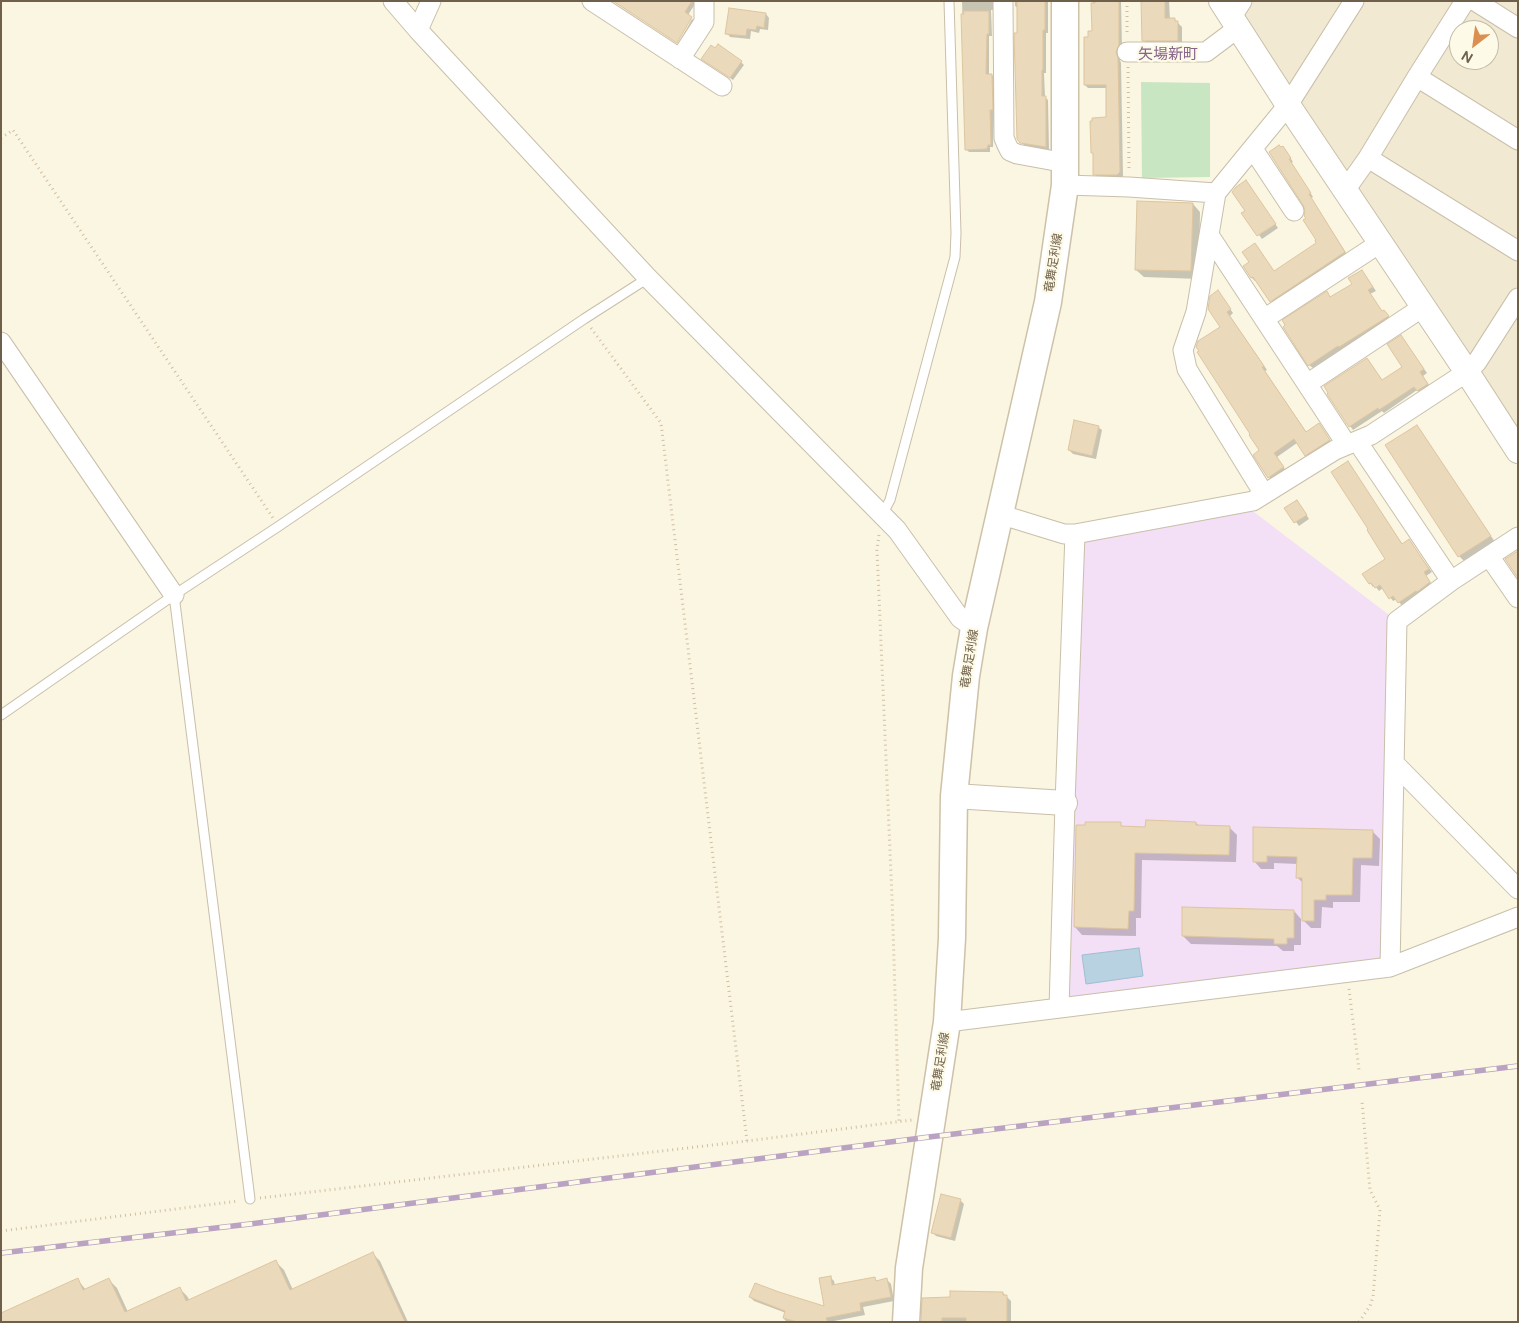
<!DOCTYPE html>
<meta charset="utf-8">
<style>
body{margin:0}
#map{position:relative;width:1519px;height:1323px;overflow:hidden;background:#faf6e2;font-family:"DM Sans",sans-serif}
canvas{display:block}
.frame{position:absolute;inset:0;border:2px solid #6f604b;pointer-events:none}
.north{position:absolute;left:1449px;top:20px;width:50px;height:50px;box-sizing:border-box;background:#fdfae7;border:1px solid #c4bca9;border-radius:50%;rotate:210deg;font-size:14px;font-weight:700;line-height:20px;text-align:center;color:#6f604b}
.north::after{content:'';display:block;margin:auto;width:18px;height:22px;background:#db8f50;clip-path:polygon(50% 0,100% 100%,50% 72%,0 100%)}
</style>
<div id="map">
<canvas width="1519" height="1323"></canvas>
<div class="frame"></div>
<div class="north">N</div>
</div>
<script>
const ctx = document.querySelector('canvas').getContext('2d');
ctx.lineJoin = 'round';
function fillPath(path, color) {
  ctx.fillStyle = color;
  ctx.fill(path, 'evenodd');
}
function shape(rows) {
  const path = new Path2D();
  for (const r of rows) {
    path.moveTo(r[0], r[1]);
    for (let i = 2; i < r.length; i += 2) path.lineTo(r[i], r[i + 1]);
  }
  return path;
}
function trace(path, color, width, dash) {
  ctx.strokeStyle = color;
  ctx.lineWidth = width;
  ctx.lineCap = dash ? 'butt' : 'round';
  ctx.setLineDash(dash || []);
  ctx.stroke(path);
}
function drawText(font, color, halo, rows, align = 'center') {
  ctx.font = font + ' "DM Sans","Noto Sans JP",sans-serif';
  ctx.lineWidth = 4.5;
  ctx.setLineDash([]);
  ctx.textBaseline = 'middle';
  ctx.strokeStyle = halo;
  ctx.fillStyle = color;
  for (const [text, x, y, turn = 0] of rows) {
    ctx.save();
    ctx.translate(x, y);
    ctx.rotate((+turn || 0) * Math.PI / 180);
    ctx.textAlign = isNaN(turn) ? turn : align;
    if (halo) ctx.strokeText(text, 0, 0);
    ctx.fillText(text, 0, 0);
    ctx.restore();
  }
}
const residential = shape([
 [1234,1,1518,1,1518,428],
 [1459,30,1489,30,1489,60,1459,60]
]);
const education = shape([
 [1250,509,1393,618,1385,953,1378,962,1072,999,1067,995,1081,550,1088,538]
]);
const green = shape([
 [1141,82,1210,83,1210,177,1142,178]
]);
const water = shape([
 [1139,948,1143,976,1086,984,1082,955,1139,948]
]);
const shadow = shape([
 [613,1,697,1,688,15,690,17,676,42],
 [962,1,996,1,995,10,991,10,992,36,989,36,989,75,992,75,995,78,993,147,990,147,990,152,969,152,966,149],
 [1015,1,1048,1,1048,33,1046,33,1046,73,1044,73,1045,97,1048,100,1049,150,1025,146,1018,139,1018,8,1015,6],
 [1093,1,1121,1,1122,48,1119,57,1121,63,1123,176,1121,178,1098,178,1095,174,1094,155,1092,152,1108,119,1107,88,1088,88,1085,85,1089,38,1093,32],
 [1142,1,1169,1,1170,20,1175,20,1182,27,1182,45,1148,45,1144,40],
 [766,14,769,18,768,30,760,29,759,33,751,31,750,39,730,37,727,33],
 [692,19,695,21,681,45,678,44],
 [706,62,741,62,744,65,733,80],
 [1286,151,1293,162,1291,163,1313,197,1311,198,1348,256,1274,304,1257,280,1255,281,1252,278,1245,266,1274,272,1318,243,1307,219,1306,211],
 [1249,185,1278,228,1262,239,1243,213,1246,211],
 [1193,204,1200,212,1199,279,1144,277,1136,270],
 [1365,275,1376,291,1370,294,1382,312,1387,315,1391,320,1344,350,1342,349,1313,368,1309,365,1327,293,1331,298,1354,285],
 [1221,296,1233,313,1230,316,1267,370,1265,371,1307,433,1319,425,1332,443,1309,458,1297,443,1277,457,1286,471,1273,480,1269,477,1221,327],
 [1401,337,1427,373,1423,376,1431,388,1421,394,1417,390,1384,413,1382,411,1353,430,1350,426,1367,359,1383,381,1404,368],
 [1416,426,1421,431,1495,542,1464,561,1459,556],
 [1098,427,1102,430,1096,459,1073,454,1069,450],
 [1348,462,1403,545,1409,541,1432,572,1426,576,1433,586,1402,606,1397,599,1393,601,1383,588,1379,591,1375,586,1373,587,1370,583,1386,559,1370,530],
 [1300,505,1309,519,1299,526,1286,508],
 [1196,823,1200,827,1229,827,1237,835,1236,862,1142,860,1141,918,1136,918,1136,936,1082,935,1075,927,1120,824,1124,828,1147,828],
 [1254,828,1372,831,1380,839,1379,866,1361,865,1360,902,1333,902,1333,908,1322,907,1321,928,1311,928,1303,920,1303,883,1297,877,1298,864,1274,863,1274,869,1261,869,1254,861],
 [1294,911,1301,919,1301,945,1294,945,1294,951,1283,951,1277,946,1191,944,1183,936],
 [960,1200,964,1204,955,1241,936,1236,933,1233],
 [373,1254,380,1261,408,1322,1,1322,78,1280,86,1290,109,1280,117,1288,128,1312,179,1288,187,1296,190,1301,276,1262,284,1270,293,1290],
 [830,1277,834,1281,835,1286,875,1279,878,1282,887,1280,891,1284,894,1301,863,1307,865,1315,829,1322,787,1322,784,1319,786,1313,754,1301,750,1297,825,1307],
 [1003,1293,1011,1301,1011,1322,922,1322,951,1299]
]);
const building = shape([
 [613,1,692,1,685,12,692,17,677,43,613,1],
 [1017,1,1045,1,1045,30,1043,30,1043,70,1042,70,1042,96,1046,96,1046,147,1020,143,1017,139,1014,33,1017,33,1017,1],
 [1095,1,1119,1,1119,45,1116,52,1118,58,1120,172,1117,175,1093,175,1093,153,1091,153,1090,121,1092,121,1092,118,1106,117,1106,85,1084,85,1084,37,1088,37,1088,31,1092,31,1091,3,1095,3,1095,1],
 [1141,1,1165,1,1165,18,1175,18,1175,21,1178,21,1178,41,1142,41,1141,1],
 [729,8,766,13,764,28,757,26,756,30,747,29,746,36,725,34,729,8],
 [963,11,989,11,989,34,987,34,986,74,992,74,993,110,990,110,991,145,988,145,987,149,965,150,961,14,964,14,963,11],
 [718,44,742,61,730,78,701,59,711,45,715,48,718,44],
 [1279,145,1281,147,1283,146,1291,158,1289,159,1311,193,1309,194,1345,252,1270,302,1253,277,1251,278,1243,266,1249,262,1242,252,1255,243,1274,271,1316,243,1315,240,1316,240,1303,220,1306,218,1304,216,1305,211,1303,205,1269,152,1279,145],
 [1246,180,1276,224,1257,236,1241,213,1245,211,1232,192,1236,187,1246,180],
 [1137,201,1193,203,1191,271,1135,270,1137,201],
 [1362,270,1373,287,1368,290,1382,311,1384,310,1389,316,1339,347,1338,346,1308,366,1283,327,1285,325,1282,320,1327,291,1330,297,1352,284,1348,278,1362,270],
 [1218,290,1231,309,1227,312,1264,366,1262,367,1306,432,1319,423,1330,440,1305,456,1294,439,1274,453,1284,467,1268,478,1253,455,1259,450,1249,435,1250,434,1197,352,1199,351,1196,347,1198,341,1220,327,1208,309,1210,296,1218,290],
 [1401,335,1424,369,1420,372,1428,384,1417,391,1414,387,1379,410,1378,408,1349,427,1327,394,1328,393,1324,386,1367,358,1382,380,1402,367,1387,344,1401,335],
 [1074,420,1099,426,1092,456,1068,450,1074,420],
 [1417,425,1491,536,1458,557,1385,445,1417,425],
 [1348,461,1402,544,1409,539,1429,569,1424,572,1430,582,1417,592,1416,591,1398,603,1393,596,1389,599,1380,585,1375,588,1371,583,1369,584,1362,574,1385,559,1367,530,1368,529,1331,472,1348,461],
 [1297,500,1307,515,1294,523,1284,508,1297,500],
 [1518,551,1518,578,1505,559,1518,551],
 [1146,820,1196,822,1196,825,1230,826,1229,855,1135,853,1134,911,1129,911,1128,929,1074,927,1076,825,1085,825,1085,822,1121,822,1121,826,1145,827,1146,820],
 [1253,827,1373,830,1372,858,1353,858,1352,895,1326,895,1326,900,1314,900,1314,921,1302,921,1302,878,1296,878,1297,857,1267,856,1267,862,1253,862,1253,827],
 [1182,907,1294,910,1294,938,1287,938,1287,944,1274,944,1274,939,1182,936,1182,907],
 [941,1194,961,1199,951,1238,931,1233,941,1194],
 [373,1252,405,1322,1,1322,1,1313,78,1278,83,1290,109,1278,125,1312,180,1287,186,1301,276,1260,290,1290,373,1252],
 [831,1276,832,1285,875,1277,876,1281,887,1278,891,1297,860,1303,861,1311,826,1318,828,1322,797,1322,783,1318,785,1311,749,1297,755,1283,779,1292,824,1306,819,1278,831,1276],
 [950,1291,1003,1292,1003,1295,1007,1295,1007,1322,966,1322,966,1318,942,1318,942,1322,921,1322,922,1298,950,1297,950,1291]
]);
const path = shape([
 [1127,1,1127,36],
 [1128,67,1129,171],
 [1,138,13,130,273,518],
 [591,328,661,423,747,1141],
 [879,535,877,550,892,897,899,1121],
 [1349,989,1359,1070],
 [260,1198,747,1141,912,1120],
 [1,1231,239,1201],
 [1359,1322,1370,1306,1373,1297,1380,1210,1370,1190,1362,1101]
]);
const service = shape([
 [882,515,890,500,955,257,956,233,949,1],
 [174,595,250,1199],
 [1,715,174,595,279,526,584,319,648,278]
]);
const minor = shape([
 [393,1,418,30,648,278,897,530,960,618,974,628],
 [592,1,722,86],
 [1003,1,1004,138,1007,145,1010,151,1017,154,1066,163],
 [1475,1,1518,28],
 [1231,18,1242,1],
 [418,30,431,1],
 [1127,52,1206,52,1238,28],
 [680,59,704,22,704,1],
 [1417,77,1518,140],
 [1253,149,1294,211],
 [1368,158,1518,251],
 [1065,185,1129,187,1216,193],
 [1346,189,1368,158,1417,77,1465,1],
 [1209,235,1347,445],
 [1264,319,1380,243],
 [1,342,174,595],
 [1307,384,1423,307],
 [1357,441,1451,581],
 [1264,494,1187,369,1183,350,1196,312,1216,193,1288,105,1354,1],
 [999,514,1064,534,1075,534,1253,501,1335,450,1371,435,1467,372,1477,362,1518,298],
 [1489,556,1518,598],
 [1394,763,1518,889],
 [1390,967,1397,621,1451,581,1518,537],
 [1059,1008,1065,803,1075,534],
 [947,1022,1390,967,1518,917]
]);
const tertiary = shape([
 [1221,1,1288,105,1467,372,1518,451],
 [954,796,1065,803]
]);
const secondary = shape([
 [906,1322,909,1268,947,1022,952,938,954,796,966,676,974,628,1048,302,1065,185,1065,1]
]);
const rail = shape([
 [1,1253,250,1224,929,1137,1518,1066]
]);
const streetNames = [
 ["竜舞足利線",1054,263,-81],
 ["竜舞足利線",970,659,-81],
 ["竜舞足利線",941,1062,-81]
];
const quarterNames = [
 ["矢場新町",1168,55]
];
fillPath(residential, '#f1e9d1');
fillPath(education, '#f3dff6');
fillPath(green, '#c8e6c2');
fillPath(water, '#b8d2e1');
trace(water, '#a0bfd2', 1);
fillPath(shadow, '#0003');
fillPath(building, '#ead9ba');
trace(building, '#dec59e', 1);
trace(service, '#c9bfaa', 11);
trace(minor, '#c9bfaa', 21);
trace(tertiary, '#c9bfaa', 26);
trace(secondary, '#cdc1a8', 29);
trace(path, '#d1bea0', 3, [1, 4]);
trace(service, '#fff', 9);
trace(minor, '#fff', 19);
trace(tertiary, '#fff', 24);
trace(secondary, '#fff', 26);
trace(rail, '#baa2c2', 5.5);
trace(rail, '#fdfae7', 4, [11]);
drawText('12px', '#6f604b', '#fdfae7', streetNames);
drawText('15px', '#88638c', '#fdfae7', quarterNames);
</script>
